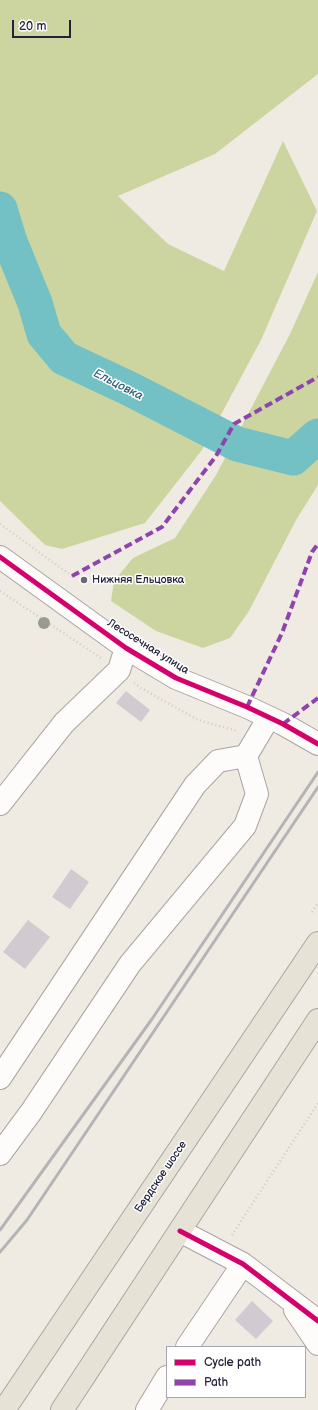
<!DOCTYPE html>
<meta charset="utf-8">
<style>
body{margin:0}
#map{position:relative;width:318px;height:1410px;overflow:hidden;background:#f0ebe2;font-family:"Balsamiq Sans",sans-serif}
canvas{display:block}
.legend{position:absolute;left:166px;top:1346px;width:140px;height:52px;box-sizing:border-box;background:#fff;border:1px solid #a7a7b1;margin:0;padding:5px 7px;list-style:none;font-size:12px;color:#22223b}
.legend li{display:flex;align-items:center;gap:8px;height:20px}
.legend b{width:20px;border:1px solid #a7a7b1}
.scale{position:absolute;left:12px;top:20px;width:59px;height:18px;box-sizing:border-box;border:2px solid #22223b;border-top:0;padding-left:5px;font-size:12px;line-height:14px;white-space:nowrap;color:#22223b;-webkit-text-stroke:3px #fff;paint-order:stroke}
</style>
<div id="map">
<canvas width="318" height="1410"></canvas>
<ul class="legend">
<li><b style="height:5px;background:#d6006c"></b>Cycle path</li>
<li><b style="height:5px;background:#8e44ad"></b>Path</li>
</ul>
<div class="scale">20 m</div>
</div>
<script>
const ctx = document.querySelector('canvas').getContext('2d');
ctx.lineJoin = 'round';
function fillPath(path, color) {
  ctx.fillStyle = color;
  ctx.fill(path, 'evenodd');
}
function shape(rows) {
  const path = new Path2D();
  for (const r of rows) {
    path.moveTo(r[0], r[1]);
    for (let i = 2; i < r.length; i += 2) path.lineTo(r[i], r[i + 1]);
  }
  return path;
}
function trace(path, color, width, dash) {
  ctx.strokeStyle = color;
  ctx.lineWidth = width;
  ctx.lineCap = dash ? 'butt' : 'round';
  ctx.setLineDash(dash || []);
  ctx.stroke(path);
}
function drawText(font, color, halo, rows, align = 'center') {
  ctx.font = font + ' "Balsamiq Sans",sans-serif';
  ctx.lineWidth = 3;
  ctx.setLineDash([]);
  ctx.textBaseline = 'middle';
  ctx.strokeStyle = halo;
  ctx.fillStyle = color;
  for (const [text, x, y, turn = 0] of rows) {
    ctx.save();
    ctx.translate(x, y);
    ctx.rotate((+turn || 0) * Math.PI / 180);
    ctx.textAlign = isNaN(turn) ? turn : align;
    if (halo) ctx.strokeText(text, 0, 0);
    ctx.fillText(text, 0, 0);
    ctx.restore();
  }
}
const green = shape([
 [0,0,318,0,318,74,215,154,118,196,168,244,224,271,283,141,317,211,261,340,202,450,145,523,62,549,45,545,0,501],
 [318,272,318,485,296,520,249,611,230,638,203,648,156,631,111,601,114,581,133,558,175,538,216,475,290,334]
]);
const river = shape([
 [0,209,10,242,35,303,44,334,64,358,130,389,237,444,293,458,318,436]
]);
const building = shape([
 [126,691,150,710,141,722,116,703],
 [71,869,89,882,70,909,52,897],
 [28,920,50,937,25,969,3,952],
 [252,1301,273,1321,256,1339,235,1320]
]);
const path = shape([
 [0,524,72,576],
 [0,591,101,658],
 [134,683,141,688,198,720,237,731],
 [312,912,318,903],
 [232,1235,318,1103]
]);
const minor = shape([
 [0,557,126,648,176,678,247,707,283,724,318,744],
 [0,804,64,723,119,670,126,648],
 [0,1078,195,785,218,761,246,756],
 [0,1154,31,1112,130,964,245,826,257,794,246,756,265,724],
 [180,1231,243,1264,318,1321],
 [295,1310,318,1344],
 [187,1347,243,1264],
 [147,1410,167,1377]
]);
const highway = shape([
 [4,1410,318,943],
 [62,1410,318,1020]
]);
const rail = shape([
 [0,1230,152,1019,318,772],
 [0,1252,27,1220,318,787]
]);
const quiet = shape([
 [72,576,162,527,216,456,234,424,318,377],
 [247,707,282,633,312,552,318,544],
 [283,724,318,698]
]);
const cycleway = shape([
 [0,557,126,648,176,678,247,707,283,724,318,744],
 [180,1231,243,1264,318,1321]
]);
const trees = [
 [44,623]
];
const markers = [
 [84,580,4,"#6a6875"]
];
const poiNames = [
 ["Нижняя Ельцовка",92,580]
];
const streetNames = [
 ["Лесосечная улица",148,647,32],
 ["Бердское шоссе",161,1177,-56]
];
const waterNames = [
 ["Ельцовка",118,385,27]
];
fillPath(green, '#ccd59f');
trace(river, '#73c0c5', 35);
fillPath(building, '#d2cad1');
trace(minor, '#a8a5a3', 24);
trace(highway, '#a8a5a3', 24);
trace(path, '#cbcaca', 2.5, [1, 3]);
trace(minor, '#fdfcfb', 22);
trace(highway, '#e7e2d6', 22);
trace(rail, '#b4b4b6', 3);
trace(quiet, '#8e44ad', 4, [8, 4]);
trace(cycleway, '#d6006c', 5);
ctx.fillStyle = '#9a9b8f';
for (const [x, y] of trees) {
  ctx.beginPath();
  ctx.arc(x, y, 6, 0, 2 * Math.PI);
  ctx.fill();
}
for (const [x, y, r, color] of markers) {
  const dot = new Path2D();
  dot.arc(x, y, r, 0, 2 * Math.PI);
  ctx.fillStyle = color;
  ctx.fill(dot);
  trace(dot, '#fff', 1.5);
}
drawText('11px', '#22223b', '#fff', poiNames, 'left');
drawText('11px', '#22223b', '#fff', streetNames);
drawText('italic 12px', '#2e6174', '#fff', waterNames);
</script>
